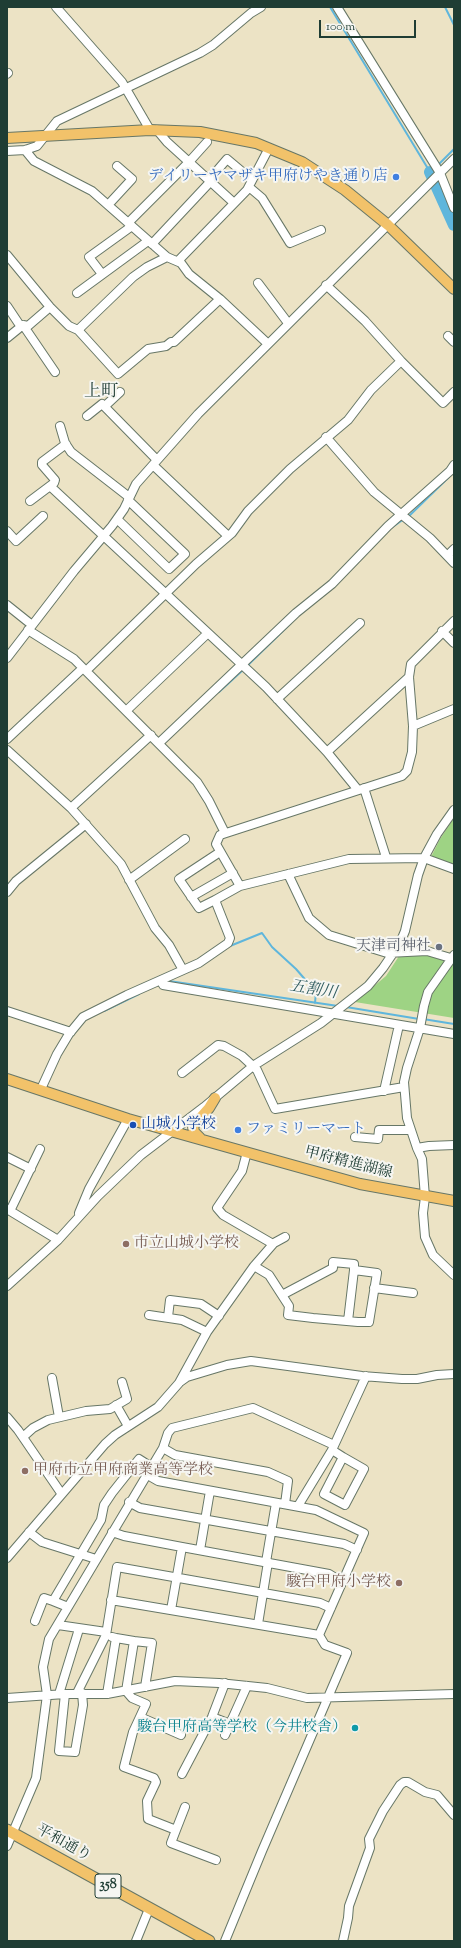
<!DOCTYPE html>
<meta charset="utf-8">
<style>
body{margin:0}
#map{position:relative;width:461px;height:1948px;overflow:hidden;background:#ece3c5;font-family:"Sorts Mill Goudy",serif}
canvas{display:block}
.frame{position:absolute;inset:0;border:8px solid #1f3d34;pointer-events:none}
.scale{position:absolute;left:319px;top:20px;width:97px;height:18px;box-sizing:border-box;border:2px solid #1f3d34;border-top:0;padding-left:5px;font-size:12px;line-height:14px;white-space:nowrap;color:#1f3d34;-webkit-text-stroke:3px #f6f6f2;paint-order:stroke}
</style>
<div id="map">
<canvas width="461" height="1948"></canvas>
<div class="frame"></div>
<div class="scale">100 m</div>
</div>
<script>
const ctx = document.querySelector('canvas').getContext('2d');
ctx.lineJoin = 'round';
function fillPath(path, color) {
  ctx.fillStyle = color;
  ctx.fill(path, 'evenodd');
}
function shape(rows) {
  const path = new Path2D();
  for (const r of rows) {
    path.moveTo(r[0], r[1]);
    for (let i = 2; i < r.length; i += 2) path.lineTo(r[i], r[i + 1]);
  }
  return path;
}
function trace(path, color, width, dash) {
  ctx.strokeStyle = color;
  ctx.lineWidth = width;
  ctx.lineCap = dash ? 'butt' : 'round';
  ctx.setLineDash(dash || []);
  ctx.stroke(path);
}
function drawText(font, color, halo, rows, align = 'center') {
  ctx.font = font + ' "Sorts Mill Goudy","Noto Serif JP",serif';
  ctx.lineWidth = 4;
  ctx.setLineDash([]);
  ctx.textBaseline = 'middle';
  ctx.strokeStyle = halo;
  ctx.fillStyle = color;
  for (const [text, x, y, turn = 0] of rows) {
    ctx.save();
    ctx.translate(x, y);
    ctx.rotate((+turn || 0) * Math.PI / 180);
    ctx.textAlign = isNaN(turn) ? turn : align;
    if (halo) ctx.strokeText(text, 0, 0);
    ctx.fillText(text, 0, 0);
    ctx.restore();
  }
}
const green = shape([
 [454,818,454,866,431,857,440,839],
 [401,953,427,954,454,964,454,1018,355,1002,386,976]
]);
const stream = shape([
 [330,7,430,172,434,168],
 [445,7,454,25],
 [438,165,454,149],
 [408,517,449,477],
 [391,528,404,519],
 [247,666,291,623],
 [219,692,244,669],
 [230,946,262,933,272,947,296,969,316,992,315,1003],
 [169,981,338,1006],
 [346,1007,419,1019],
 [104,1011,139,994],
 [423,1019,454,1024]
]);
const river = shape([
 [430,172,454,225]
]);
const minor = shape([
 [56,7,122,82,150,130],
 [337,7,440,173,454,208],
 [7,74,8,73],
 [157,130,167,142,234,203],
 [25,150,34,161,92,191,167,257,181,263,189,274,220,299,267,343],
 [7,151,25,150,37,146,57,121,200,53,213,45,251,13,261,7],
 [209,180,227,159,252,180],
 [249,187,262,198,290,243,321,230],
 [108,205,132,179,117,166],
 [128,223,189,162,207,142],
 [152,244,211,181],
 [7,255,50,307,69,326,78,330,118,374,148,349,166,346,171,342,174,342,220,299],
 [178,261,247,190,269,148],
 [102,274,89,257,132,226],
 [258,283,288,323],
 [326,285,365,321,401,361,443,403,454,392],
 [77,293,148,241],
 [7,306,21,327],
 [23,325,55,372],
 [78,330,133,277,147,267,167,257],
 [448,336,454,342],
 [7,338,23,325,28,326,50,307],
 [105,406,120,392],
 [87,416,102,404,157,460],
 [60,426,65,443,71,452,129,497],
 [326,437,374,492,430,538,454,563],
 [153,465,228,536],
 [50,486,266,687,327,752,358,790],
 [30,501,54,483,55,480,42,465,42,462,66,444],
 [117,519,169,569,185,554,128,500],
 [7,531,16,541,43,516],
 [448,555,454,549],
 [7,605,32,625],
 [28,630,74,659,197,782,209,801,225,833],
 [442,631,454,643],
 [7,658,74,571,112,526,124,509,136,484,198,414,454,159],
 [86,671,196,564,232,533,248,511,290,469,348,420,371,390,401,361],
 [277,699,360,623],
 [126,711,208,633],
 [413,726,454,709],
 [7,739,83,668],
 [159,743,296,613,332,584,388,526,450,471,454,465],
 [7,750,71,808,121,864,155,928,169,945,183,970],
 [327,752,409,677],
 [364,788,386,857],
 [71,808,151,735],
 [288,874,309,918,329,935,387,953,427,951,454,959],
 [129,880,185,839],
 [240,886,216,844,220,835,402,776,407,771,412,752,413,726,409,677,411,664,454,621],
 [7,892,16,881,86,824],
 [191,897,233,873],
 [215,900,240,886,349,859,424,858,454,869],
 [454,955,428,992,424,1006,420,1028,407,1068,404,1082,407,1118,417,1148,422,1159,425,1197,423,1213,425,1237,433,1255,454,1275],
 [161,980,163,985,454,1034],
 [7,1011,71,1032],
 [182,1073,218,1045,224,1046,242,1056,257,1070,275,1109,404,1087],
 [41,1089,57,1054,69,1034,83,1017,127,995,199,963,228,943,230,938,215,900,199,908,179,879,220,852],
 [384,1091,399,1025],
 [355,1137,378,1139,379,1130,410,1130],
 [417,1148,429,1146,454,1145],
 [247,1152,242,1171,217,1208,223,1215,273,1244],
 [7,1157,31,1169],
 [7,1209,58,1240],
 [10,1211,40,1149],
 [79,1213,89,1189,128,1119],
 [254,1266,269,1275,289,1306,288,1315,313,1318,358,1322,369,1322,377,1273,354,1270,348,1321],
 [7,1286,58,1240,98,1196,141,1155,204,1107,253,1066,321,1023,368,986,383,968,400,943,405,931,418,875,424,858,437,834,454,810],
 [374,1288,413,1293],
 [282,1295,333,1268,333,1262,354,1264,354,1270],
 [149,1315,182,1320,207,1332],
 [168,1317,170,1300,201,1304,219,1316],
 [52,1378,59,1417],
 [180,1382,187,1377,227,1365,251,1361,362,1376,402,1379,417,1379,437,1375,454,1374],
 [116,1405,128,1426],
 [7,1417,18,1430,61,1493],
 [23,1437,33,1428,48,1420,86,1411,110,1409,127,1399,122,1382],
 [163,1448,175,1455,268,1472,288,1481,285,1504],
 [343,1457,324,1494,345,1505,364,1469,343,1457,332,1450,366,1376],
 [146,1474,158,1481,316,1510,364,1533,319,1635],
 [129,1502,140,1508,344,1544,357,1550],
 [298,1506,332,1450],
 [29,1532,42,1542,96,1559],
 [112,1532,124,1536,182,1547,329,1574,342,1582],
 [200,1550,210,1491],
 [7,1558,105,1444,115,1435,158,1407,179,1383,207,1332,254,1266,274,1243,285,1237],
 [266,1562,276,1503],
 [111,1600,319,1635],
 [53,1601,68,1607],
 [171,1610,182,1547],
 [35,1621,44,1598,53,1601,101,1520,104,1505,112,1493,139,1459,150,1466],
 [258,1624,268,1562],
 [58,1625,106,1632],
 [116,1638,134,1641,126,1691,132,1698,146,1704,133,1732,124,1767,154,1778,156,1782,147,1801,148,1819,176,1830,185,1807],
 [134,1641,152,1643,145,1687],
 [77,1693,106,1635,117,1567,320,1603,331,1608],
 [59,1694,79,1629],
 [65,1694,59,1751,75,1752,83,1705,82,1693],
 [107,1694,116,1638,112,1637],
 [7,1698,65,1694,107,1694,175,1681,219,1683,267,1688,307,1698,454,1694],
 [140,1717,181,1735],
 [212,1717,230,1724],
 [225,1735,247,1686],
 [182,1774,212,1717,225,1683],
 [176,1830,171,1843,216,1860],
 [7,1846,36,1778,47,1695,43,1667,49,1639,163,1448,168,1433,172,1428,253,1408,334,1445],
 [136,1941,149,1909],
 [225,1941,262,1851,347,1653,325,1645,319,1635],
 [343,1941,348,1918,349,1906,370,1848,369,1839,383,1811,400,1785,404,1782,408,1782,425,1792,437,1795,454,1815]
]);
const major = shape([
 [7,138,150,130,200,132,256,143,302,162,345,190,388,225,454,289],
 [7,1079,128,1119,288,1164,360,1184,454,1201],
 [200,1138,194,1132,193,1126,209,1108,215,1098]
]);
const highway = shape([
 [7,1830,209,1941]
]);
const markers = [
 [396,177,4,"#3f7fe0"],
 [439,947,4,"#6b7280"],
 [133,1125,4,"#1a4fb4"],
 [238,1130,4,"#3f7fe0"],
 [126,1244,4,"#8d6e63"],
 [25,1471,4,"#8d6e63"],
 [399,1583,4,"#8d6e63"],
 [355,1728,4,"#0f9aa8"]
];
const shields = [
 [108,1886,26]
];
const shieldNames = [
 ["358",108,1886]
];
const shopNames = [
 ["デイリーヤマザキ甲府けやき通り店",388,177],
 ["ファミリーマート",246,1130,"left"]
];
const worshipNames = [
 ["天津司神社",431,947]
];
const transitNames = [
 ["山城小学校",141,1125]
];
const streetNames = [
 ["甲府精進湖線",348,1164,14],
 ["平和通り",63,1844,29]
];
const educationNames = [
 ["市立山城小学校",134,1244],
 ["甲府市立甲府商業高等学校",33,1471],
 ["駿台甲府小学校",391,1583,"right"]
];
const cultureNames = [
 ["駿台甲府高等学校（今井校舎）",347,1728]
];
const waterNames = [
 ["五割川",313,991,9]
];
const quarterNames = [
 ["上町",101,393]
];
fillPath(green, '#9ed384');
trace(stream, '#5fb6dc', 2);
trace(river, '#5fb6dc', 12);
trace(minor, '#677767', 10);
trace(major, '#677767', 12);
trace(highway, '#677767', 13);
trace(minor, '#fff', 8);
trace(major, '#f2c26a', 10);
trace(highway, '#f2c26a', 11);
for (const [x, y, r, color] of markers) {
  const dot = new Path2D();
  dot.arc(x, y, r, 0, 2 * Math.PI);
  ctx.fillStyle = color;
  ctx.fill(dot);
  trace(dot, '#f6f6f2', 1.5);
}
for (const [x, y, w] of shields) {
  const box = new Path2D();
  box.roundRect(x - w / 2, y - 12, w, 24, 3);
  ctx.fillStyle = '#f6f6f2';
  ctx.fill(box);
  trace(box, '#1f3d34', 1);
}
drawText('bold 14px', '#1f3d34', null, shieldNames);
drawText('15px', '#366cbe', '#f6f6f2', shopNames, 'right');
drawText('15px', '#5b616d', '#f6f6f2', worshipNames, 'right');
drawText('15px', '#164399', '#f6f6f2', transitNames, 'left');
drawText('15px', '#1f3d34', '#f6f6f2', streetNames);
drawText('15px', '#785e54', '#f6f6f2', educationNames, 'left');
drawText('15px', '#0d838f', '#f6f6f2', cultureNames, 'right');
drawText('italic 16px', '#2f5b5e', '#f6f6f2', waterNames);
drawText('17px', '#1f3d34', '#f6f6f2', quarterNames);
</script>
